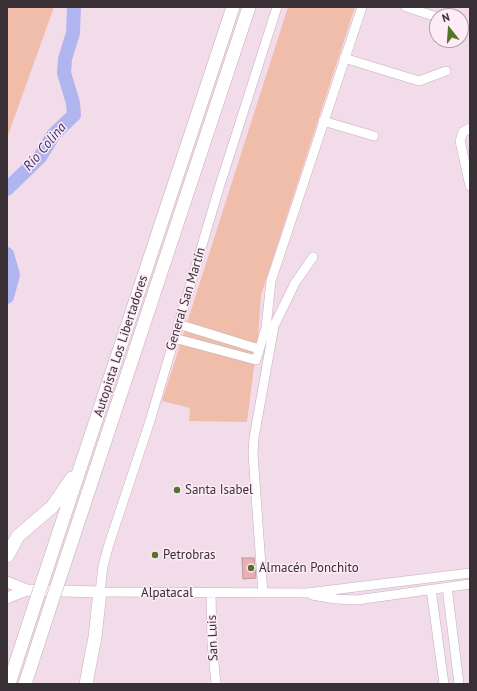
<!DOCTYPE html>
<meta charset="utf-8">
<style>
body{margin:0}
#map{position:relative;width:477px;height:691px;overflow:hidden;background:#f3dce9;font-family:"PT Sans",sans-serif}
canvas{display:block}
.frame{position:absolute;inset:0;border:8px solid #393036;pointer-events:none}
.north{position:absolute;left:429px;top:8px;width:40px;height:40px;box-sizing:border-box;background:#fdebf5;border:1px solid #afa0a9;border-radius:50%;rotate:343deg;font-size:11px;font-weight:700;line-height:16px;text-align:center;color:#393036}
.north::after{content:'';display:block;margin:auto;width:14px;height:18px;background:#51742c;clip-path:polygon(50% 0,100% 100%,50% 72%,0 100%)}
</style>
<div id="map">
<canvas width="477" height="691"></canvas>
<div class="frame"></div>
<div class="north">N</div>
</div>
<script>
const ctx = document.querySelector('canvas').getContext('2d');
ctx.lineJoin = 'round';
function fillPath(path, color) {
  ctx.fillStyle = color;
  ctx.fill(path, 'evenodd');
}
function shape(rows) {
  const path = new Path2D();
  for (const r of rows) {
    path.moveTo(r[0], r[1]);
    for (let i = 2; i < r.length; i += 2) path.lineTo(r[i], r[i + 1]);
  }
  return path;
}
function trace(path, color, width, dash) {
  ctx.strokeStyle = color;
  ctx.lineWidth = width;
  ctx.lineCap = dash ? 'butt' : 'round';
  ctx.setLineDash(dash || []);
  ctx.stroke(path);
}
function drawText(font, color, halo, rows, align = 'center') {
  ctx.font = font + ' "PT Sans",sans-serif';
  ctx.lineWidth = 3;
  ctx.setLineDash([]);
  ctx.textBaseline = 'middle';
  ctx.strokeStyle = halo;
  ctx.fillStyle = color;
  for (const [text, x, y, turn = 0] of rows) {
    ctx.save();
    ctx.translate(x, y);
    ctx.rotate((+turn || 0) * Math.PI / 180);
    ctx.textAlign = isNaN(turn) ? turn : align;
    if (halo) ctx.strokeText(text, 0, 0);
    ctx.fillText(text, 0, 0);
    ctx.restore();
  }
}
const green = shape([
 [7,7,54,7,7,138],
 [288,7,355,7,261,295,258,337,247,422,189,421,190,408,162,401]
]);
const river = shape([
 [7,189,40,157,54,134,74,115,73,103,64,73,65,59,73,33,74,7],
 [7,254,13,275,7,297]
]);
const building = shape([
 [242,558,254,558,256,578,243,579,242,558]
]);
const minor = shape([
 [277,7,219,188,150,421,109,544,103,566,100,592,307,593,470,573],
 [406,7,437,17],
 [344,58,419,81,446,71],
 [323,121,374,136],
 [470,128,463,132,460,141,470,186],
 [178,324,259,349],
 [174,338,256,360,266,328,271,281,362,7],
 [447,587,459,684],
 [431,589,444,684],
 [211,593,212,643,216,684],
 [263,593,253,454,254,438,274,326,295,283,313,257],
 [312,595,336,599,357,600,470,584]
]);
const major = shape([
 [7,582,27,590],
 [7,598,27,590,100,592]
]);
const highway = shape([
 [7,556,18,536,52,507,72,478],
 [43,580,233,7],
 [59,580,249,7],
 [9,684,36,601],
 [25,684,52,601],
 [86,684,95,637,100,592]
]);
const highwayBridge = shape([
 [36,601,43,580],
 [52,601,59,580]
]);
const markers = [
 [177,490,4,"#51742c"],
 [155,555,4,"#51742c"],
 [251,568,4,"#51742c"]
];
const streetNames = [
 ["General San Martín",186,299,-73],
 ["Autopista Los Libertadores",121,346,-72],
 ["Alpatacal",167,593],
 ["San Luis",213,638,-92]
];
const poiNames = [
 ["Santa Isabel",185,490],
 ["Petrobras",163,555],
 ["Almacén Ponchito",259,568]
];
const waterNames = [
 ["Río Colina",45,147,-50]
];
fillPath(green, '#f0bdaa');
trace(river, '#b1b5ef', 14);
fillPath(building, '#f0abb3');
trace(building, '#b39a9c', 1);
trace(minor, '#c3aeba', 10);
trace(major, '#c3aeba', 12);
trace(highway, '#c3aeba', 14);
trace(minor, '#fff', 9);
trace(major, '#fff', 11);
trace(highway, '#fff', 13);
trace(highwayBridge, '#c3aeba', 14, []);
trace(highwayBridge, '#fff', 13);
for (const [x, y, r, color] of markers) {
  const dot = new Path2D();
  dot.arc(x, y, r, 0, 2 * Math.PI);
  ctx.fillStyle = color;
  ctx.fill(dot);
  trace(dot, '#fdebf5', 1.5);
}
drawText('13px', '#393036', '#fdebf5', streetNames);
drawText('13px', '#393036', '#fdebf5', poiNames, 'left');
drawText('italic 14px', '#353174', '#fdebf5', waterNames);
</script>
